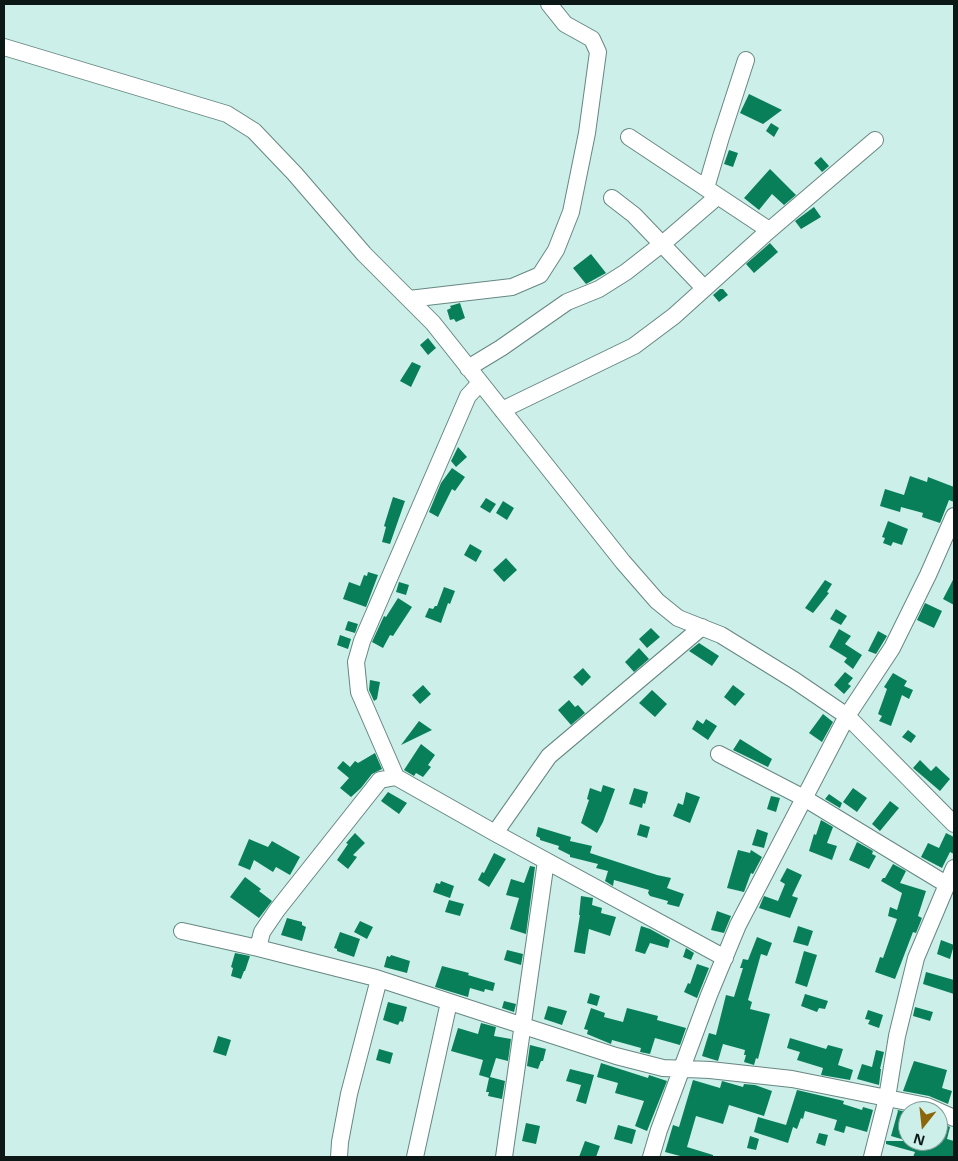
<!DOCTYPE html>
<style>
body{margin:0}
#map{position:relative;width:958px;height:1161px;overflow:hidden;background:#ccefe9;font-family:"Open Sans",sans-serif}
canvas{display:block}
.frame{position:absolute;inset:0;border:5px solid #0b1816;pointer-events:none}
.north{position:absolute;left:898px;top:1101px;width:50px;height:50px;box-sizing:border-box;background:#ccefe9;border:1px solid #7f9995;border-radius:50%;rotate:196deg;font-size:14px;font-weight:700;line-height:20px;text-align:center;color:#0b1816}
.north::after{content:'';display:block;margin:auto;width:18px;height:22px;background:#8e660a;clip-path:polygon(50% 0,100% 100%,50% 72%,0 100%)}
</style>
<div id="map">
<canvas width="958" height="1161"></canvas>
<div class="frame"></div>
<div class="north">N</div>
</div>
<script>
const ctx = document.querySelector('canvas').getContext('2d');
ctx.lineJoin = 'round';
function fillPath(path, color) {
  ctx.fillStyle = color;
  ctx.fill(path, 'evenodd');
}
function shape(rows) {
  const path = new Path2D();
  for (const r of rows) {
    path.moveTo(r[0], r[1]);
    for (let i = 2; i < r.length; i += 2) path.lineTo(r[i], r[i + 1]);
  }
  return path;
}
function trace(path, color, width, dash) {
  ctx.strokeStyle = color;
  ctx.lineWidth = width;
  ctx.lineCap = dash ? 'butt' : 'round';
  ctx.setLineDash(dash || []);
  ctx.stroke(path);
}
const building = shape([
 [749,94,782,110,763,124,740,113],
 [771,123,779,128,774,137,766,131],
 [729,150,738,153,733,167,724,164],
 [821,157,829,166,822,172,814,163],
 [770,169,796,195,784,205,772,194,759,210,744,198],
 [814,207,821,217,801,229,795,221],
 [770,243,778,252,754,273,746,264],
 [591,254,606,273,586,284,573,268],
 [720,289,723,289,728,295,719,302,713,295],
 [460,303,465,318,456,322,454,319,450,320,447,310,451,308,450,306],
 [428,338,436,348,428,355,420,345],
 [412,362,421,366,411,387,400,381],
 [458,447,467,457,456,467,451,461],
 [452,468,465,477,455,491,452,489,438,517,429,512,441,483],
 [910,476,927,482,928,477,954,487,954,502,949,500,940,523,922,517,923,513,901,507,900,512,880,506,885,489,904,495],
 [393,497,405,501,390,544,382,542,386,527,384,526],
 [486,498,496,504,490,513,480,507],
 [503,501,514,508,507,520,496,513],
 [888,521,908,529,902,545,893,542,891,546,883,543,885,538,882,537],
 [470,544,482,551,476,562,464,555],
 [506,558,517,570,504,582,493,570],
 [368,572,378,575,366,607,343,599,349,582,360,586,364,575,367,576],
 [954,578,954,605,943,599],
 [825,580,832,584,827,592,829,593,813,613,805,608],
 [399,582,409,585,406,595,396,592],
 [444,587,455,591,450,604,448,603,441,623,425,617,429,608,433,609,435,606,437,606],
 [398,598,412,607,393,636,390,635,383,648,372,642,384,616,386,617],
 [925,603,942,611,934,628,917,620],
 [836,609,847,616,841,625,830,619],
 [348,621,358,624,355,633,345,630],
 [651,628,660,637,647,648,639,639],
 [839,629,851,636,845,644,862,655,853,669,844,662,847,658,829,647],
 [878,631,887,636,876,654,868,651],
 [340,635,351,639,348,649,337,645],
 [699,643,719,656,712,666,689,651],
 [639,648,649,659,634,672,625,662],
 [583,668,591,677,582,686,573,677],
 [845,672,853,678,848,684,851,686,844,694,834,685],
 [893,673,907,681,904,686,913,690,909,699,902,695,891,726,879,721,882,716,878,714,887,689,884,687],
 [370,680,380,682,377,699,374,701,369,690],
 [423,685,431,694,420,704,412,695],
 [733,685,745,694,735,706,724,697],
 [652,690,667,704,655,717,639,703],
 [569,700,575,707,578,705,585,713,571,725,558,710],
 [823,714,833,722,822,742,809,733],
 [706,719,717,726,708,740,692,729,697,720,703,724],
 [419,721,432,730,401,745],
 [908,730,916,736,911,743,902,737],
 [740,739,772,759,768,767,733,750],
 [421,744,435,755,428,765,431,767,423,777,416,773,414,776,404,770],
 [375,753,382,769,372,774,361,788,351,797,340,788,349,778,337,768,343,761,350,767,355,761,358,763],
 [920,760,931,771,936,766,950,779,940,791,913,768],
 [603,785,615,789,603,822,597,833,581,823,589,800,587,799,590,788,601,792],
 [634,788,648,792,645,804,643,803,642,808,629,804],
 [853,788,867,798,857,812,843,802],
 [388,792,407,803,399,814,381,801],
 [686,792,700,797,690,823,673,816,678,803,683,805],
 [829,794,842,803,840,808,825,799],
 [771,796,780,798,776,812,767,809],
 [890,801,899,808,880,831,872,824],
 [821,820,833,827,827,843,837,846,832,860,809,851,814,834,816,835],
 [640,824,650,827,647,838,637,835],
 [538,827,571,837,570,841,592,846,590,853,657,875,671,878,667,888,684,894,679,907,667,904,668,901,650,896,648,893,649,890,614,880,613,886,605,881,608,871,596,868,598,864,570,857,570,855,558,849,559,846,540,840,540,838,536,836],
 [757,829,768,833,764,848,752,845],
 [355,833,365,843,353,855,357,857,348,869,337,860,348,844,346,843],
 [946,833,954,837,954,854,950,852,942,868,921,857,928,843,939,848],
 [249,839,268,847,272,841,300,857,290,875,276,867,273,872,254,860,250,870,238,865],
 [857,842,873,851,872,854,876,856,869,869,849,860],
 [738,850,750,853,751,850,762,857,753,874,751,873,744,892,727,888],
 [494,853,506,859,489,887,478,880,482,872,484,873],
 [893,864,906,871,900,883,926,891,918,916,922,918,916,933,913,932,895,979,875,972,880,957,883,958,897,919,888,916,890,907,897,910,902,893,881,881,883,878,885,878],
 [530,866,535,867,526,934,510,929,519,898,506,895,511,879,524,883],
 [787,868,802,875,792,896,798,898,790,918,759,908,764,896,778,901,785,884,780,881],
 [245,877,261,889,259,891,272,901,259,918,230,897],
 [441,881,454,886,450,898,433,892,436,883,440,884],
 [581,896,593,898,592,905,602,908,601,913,616,917,610,936,589,929,585,954,574,952,580,915,579,915],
 [449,900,464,904,460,916,445,912],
 [717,911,731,916,724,933,711,930],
 [287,918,302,922,302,925,306,927,302,941,281,935],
 [360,921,373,927,367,939,354,932],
 [641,926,650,929,670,940,668,948,650,943,645,954,635,951],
 [798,926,813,931,808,946,793,942],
 [340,932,360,939,354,957,337,951,337,949,334,948],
 [757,937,772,943,767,956,761,954,748,1000,752,1002,750,1009,770,1014,758,1059,756,1058,754,1065,744,1062,746,1055,744,1055,745,1050,723,1044,718,1061,702,1056,709,1033,716,1035,726,995,734,997,743,968,740,968,743,959,748,960],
 [941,940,954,945,950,959,937,954],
 [686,948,694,953,691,960,683,957],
 [507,950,523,954,521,965,504,960],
 [804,951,817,955,807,987,795,983],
 [235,953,250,956,245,971,244,971,241,979,231,976,233,968,231,967],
 [391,955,410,961,407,973,384,967,387,956,390,957],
 [697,964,709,968,697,998,684,992,688,983,690,984],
 [442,966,469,973,468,975,495,983,493,991,485,989,484,992,470,988,468,997,435,987],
 [926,972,954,980,954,994,923,984],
 [590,993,600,996,597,1006,587,1003],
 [805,994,828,1001,825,1009,819,1008,817,1012,801,1006],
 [504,1001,516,1004,514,1012,502,1008],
 [388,1002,407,1007,403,1022,400,1021,398,1025,383,1020],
 [548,1006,567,1011,562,1025,544,1019],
 [915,1007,933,1012,930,1021,913,1016],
 [591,1008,605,1013,604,1017,623,1022,627,1008,658,1016,657,1020,686,1028,680,1045,655,1038,650,1054,640,1052,641,1048,612,1040,611,1044,587,1034,588,1030,584,1029],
 [868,1010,883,1015,879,1028,868,1024,870,1020,865,1019],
 [481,1023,496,1027,494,1036,511,1039,508,1061,496,1058,490,1077,505,1081,502,1099,488,1096,489,1092,486,1092,489,1078,479,1075,483,1060,451,1051,458,1028,478,1034],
 [218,1036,231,1040,226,1056,213,1052],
 [790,1038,826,1049,828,1045,843,1049,838,1065,853,1070,850,1080,821,1075,823,1068,797,1060,800,1052,787,1048],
 [530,1045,546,1049,543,1061,541,1061,538,1069,527,1066],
 [379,1049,393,1053,390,1064,376,1060],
 [876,1050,884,1052,880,1069,881,1069,879,1085,857,1079,862,1064,872,1067],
 [914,1061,947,1070,942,1088,952,1091,948,1104,929,1096,903,1091],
 [601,1063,648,1078,649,1075,667,1081,647,1131,635,1126,644,1101,615,1093,618,1083,597,1077],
 [570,1069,594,1075,586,1104,576,1101,581,1085,566,1081],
 [693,1080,720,1088,722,1081,743,1087,744,1084,755,1085,772,1091,764,1116,729,1105,723,1124,696,1116,687,1147,713,1155,713,1157,684,1157,665,1152,673,1125,679,1127],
 [797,1090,844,1101,843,1104,862,1110,863,1107,873,1110,867,1132,846,1126,844,1133,834,1130,837,1120,805,1111,803,1119,801,1118,797,1129,793,1127,788,1143,754,1132,758,1117,786,1125],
 [897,1110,908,1112,908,1141,891,1136,898,1111],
 [938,1122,950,1127,947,1139,954,1141,954,1157,913,1157,915,1152,886,1144,886,1141,926,1141,938,1145],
 [526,1123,540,1126,536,1144,522,1141],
 [618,1125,636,1130,632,1144,614,1139],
 [819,1133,828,1135,825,1146,816,1143],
 [750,1136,759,1139,756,1150,747,1148],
 [585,1141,600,1146,596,1157,579,1157]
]);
const minor = shape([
 [4,47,227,114,254,131,295,174,364,254,433,323,623,562,657,601,678,618,721,635,794,680,847,716,954,824],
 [629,137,769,230],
 [706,188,721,137,746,60],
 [612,198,634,215,704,288],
 [409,299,512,287,540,275,556,250,571,212,587,133,598,52,592,39,565,24,549,4],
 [468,368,501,348,567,302,599,289,626,272,667,240,718,196],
 [502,410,634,346,674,316,765,234,875,140],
 [719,754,804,798,946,884],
 [396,777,359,692,356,662,362,641,468,396,480,383],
 [495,833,549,756,702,627],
 [182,931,258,948,376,978,616,1056,663,1068,710,1070,792,1079,927,1106,954,1118],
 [258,948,262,932,277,910,380,780,396,777,495,833,725,958],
 [339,1157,340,1142,349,1094,379,979],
 [415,1157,449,1002],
 [504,1157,546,861],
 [651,1157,659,1130,709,995,738,925,847,716,892,648,928,575,954,516],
 [872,1157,887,1098,897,1036,916,958,954,868]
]);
fillPath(building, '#087f59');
trace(minor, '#678782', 18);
trace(minor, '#fff', 16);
</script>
